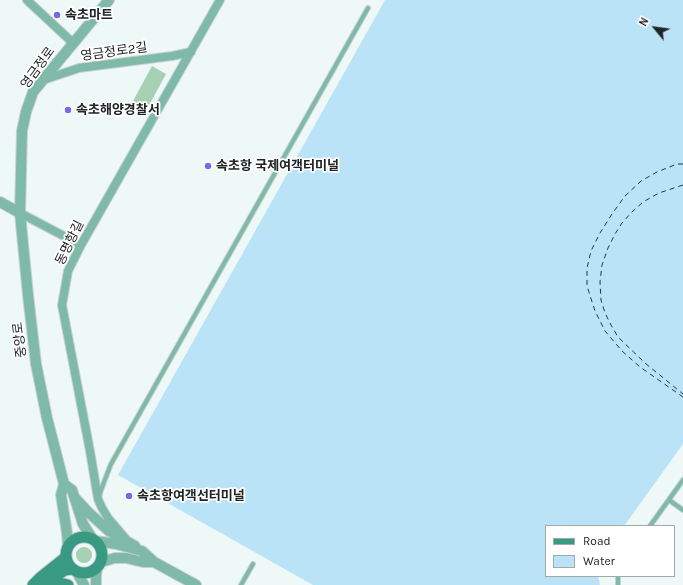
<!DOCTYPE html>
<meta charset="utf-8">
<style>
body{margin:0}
#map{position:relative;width:683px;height:585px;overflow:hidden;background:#edf8f7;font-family:Karla,sans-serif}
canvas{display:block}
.legend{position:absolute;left:545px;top:525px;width:130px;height:52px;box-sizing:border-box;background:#fff;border:1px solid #a6a7a7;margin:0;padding:5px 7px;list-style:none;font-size:12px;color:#202424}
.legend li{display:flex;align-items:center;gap:8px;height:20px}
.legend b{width:20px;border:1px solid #a6a7a7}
.north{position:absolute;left:635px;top:8px;width:40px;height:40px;-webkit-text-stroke:3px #fff;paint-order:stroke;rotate:299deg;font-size:11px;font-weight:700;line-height:16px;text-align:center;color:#202424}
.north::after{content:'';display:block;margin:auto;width:14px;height:18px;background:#202424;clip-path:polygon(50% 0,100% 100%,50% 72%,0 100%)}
</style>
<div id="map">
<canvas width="683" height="585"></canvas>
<ul class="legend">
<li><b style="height:5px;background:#389a82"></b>Road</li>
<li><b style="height:11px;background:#bbe3f8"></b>Water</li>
</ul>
<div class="north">N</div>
</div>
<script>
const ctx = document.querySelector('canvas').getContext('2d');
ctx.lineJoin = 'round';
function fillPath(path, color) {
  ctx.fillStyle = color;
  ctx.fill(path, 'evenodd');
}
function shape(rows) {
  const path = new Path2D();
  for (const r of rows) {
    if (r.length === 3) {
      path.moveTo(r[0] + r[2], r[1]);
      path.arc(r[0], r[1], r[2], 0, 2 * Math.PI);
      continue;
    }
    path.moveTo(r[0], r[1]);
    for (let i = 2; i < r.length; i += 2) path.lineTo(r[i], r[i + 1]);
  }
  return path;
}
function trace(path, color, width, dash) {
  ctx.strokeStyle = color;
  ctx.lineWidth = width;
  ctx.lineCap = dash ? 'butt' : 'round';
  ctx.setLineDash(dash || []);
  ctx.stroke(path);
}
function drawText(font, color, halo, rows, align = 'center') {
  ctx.font = font + ' Karla,"Noto Sans KR",sans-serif';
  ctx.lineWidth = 3.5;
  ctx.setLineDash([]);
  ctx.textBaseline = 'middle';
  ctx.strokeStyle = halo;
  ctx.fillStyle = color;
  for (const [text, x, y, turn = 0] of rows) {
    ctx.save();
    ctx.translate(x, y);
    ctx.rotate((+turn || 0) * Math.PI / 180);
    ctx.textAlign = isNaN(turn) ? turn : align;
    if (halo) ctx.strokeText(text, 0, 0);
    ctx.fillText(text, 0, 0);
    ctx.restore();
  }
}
const green = shape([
 [152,66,166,74,147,109,133,101],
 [84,555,8]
]);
const water = shape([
 [385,0,683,0,683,444,624,526,546,526,546,576,598,576,600,585,313,585,118,475]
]);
const ferry = shape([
 [683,164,677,164,657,172,641,181,625,196,612,214,600,233,591,251,587,268,587,286,595,311,605,331,622,351,640,367,683,397],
 [683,185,659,193,643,202,632,212,622,223,615,234,608,248,602,265,600,282,601,300,605,313,611,325,618,337,645,363,683,394]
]);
const service = shape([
 [99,496,104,482,111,464,368,8],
 [669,500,683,510],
 [650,526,683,480],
 [618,576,618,585],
 [241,585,253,564]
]);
const minor = shape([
 [27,0,73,43],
 [43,80,79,68,172,56,191,52],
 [20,213,81,245],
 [125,538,108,518,102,508,98,499,90,451,62,305,68,271,81,245,220,0]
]);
const tertiary = shape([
 [0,202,20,213],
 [64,484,72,490,83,524,92,538],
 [75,498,88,512,109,531,135,546],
 [96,541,116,544,142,551,154,562,196,585],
 [68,546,67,533,61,495,64,484,47,418,36,364,28,295,20,213,22,131,26,112,33,92,109,0],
 [101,562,115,558,126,558,143,562,154,562],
 [77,572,79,576,84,585],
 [96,585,96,576,97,568]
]);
const secondary = shape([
 [84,555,18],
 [48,580,68,585],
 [33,585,41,577,66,557],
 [41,585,65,570,72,569]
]);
const markers = [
 [57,15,4,"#7969e4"],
 [68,110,4,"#7969e4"],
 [208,166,4,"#7969e4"],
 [129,496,4,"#7969e4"]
];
const poiNames = [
 ["속초마트",65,15],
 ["속초해양경찰서",76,110],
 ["속초항 국제여객터미널",216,166],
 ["속초항여객선터미널",137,496]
];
const streetNames = [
 ["영금정로2길",114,52,-8],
 ["영금정로",38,68,-54],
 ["동명항길",70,243,-64],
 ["중앙로",20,340,-97]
];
fillPath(green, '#a6d1b4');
fillPath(water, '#bbe3f8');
trace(ferry, '#1b3b4a', 1, [5, 4]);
trace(service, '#c8d2d1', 6);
trace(minor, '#c8d2d1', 10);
trace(tertiary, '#c8d2d1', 12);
trace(secondary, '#c8d2d1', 13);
trace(service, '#7fb9a7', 4);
trace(minor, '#7fb9a7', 8);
trace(tertiary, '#7fb9a7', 10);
trace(secondary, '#389a82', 11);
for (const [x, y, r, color] of markers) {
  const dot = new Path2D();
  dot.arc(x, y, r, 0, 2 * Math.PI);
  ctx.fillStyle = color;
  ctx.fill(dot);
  trace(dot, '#fff', 1.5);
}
drawText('bold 13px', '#202424', '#fff', poiNames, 'left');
drawText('13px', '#202424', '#fff', streetNames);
</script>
